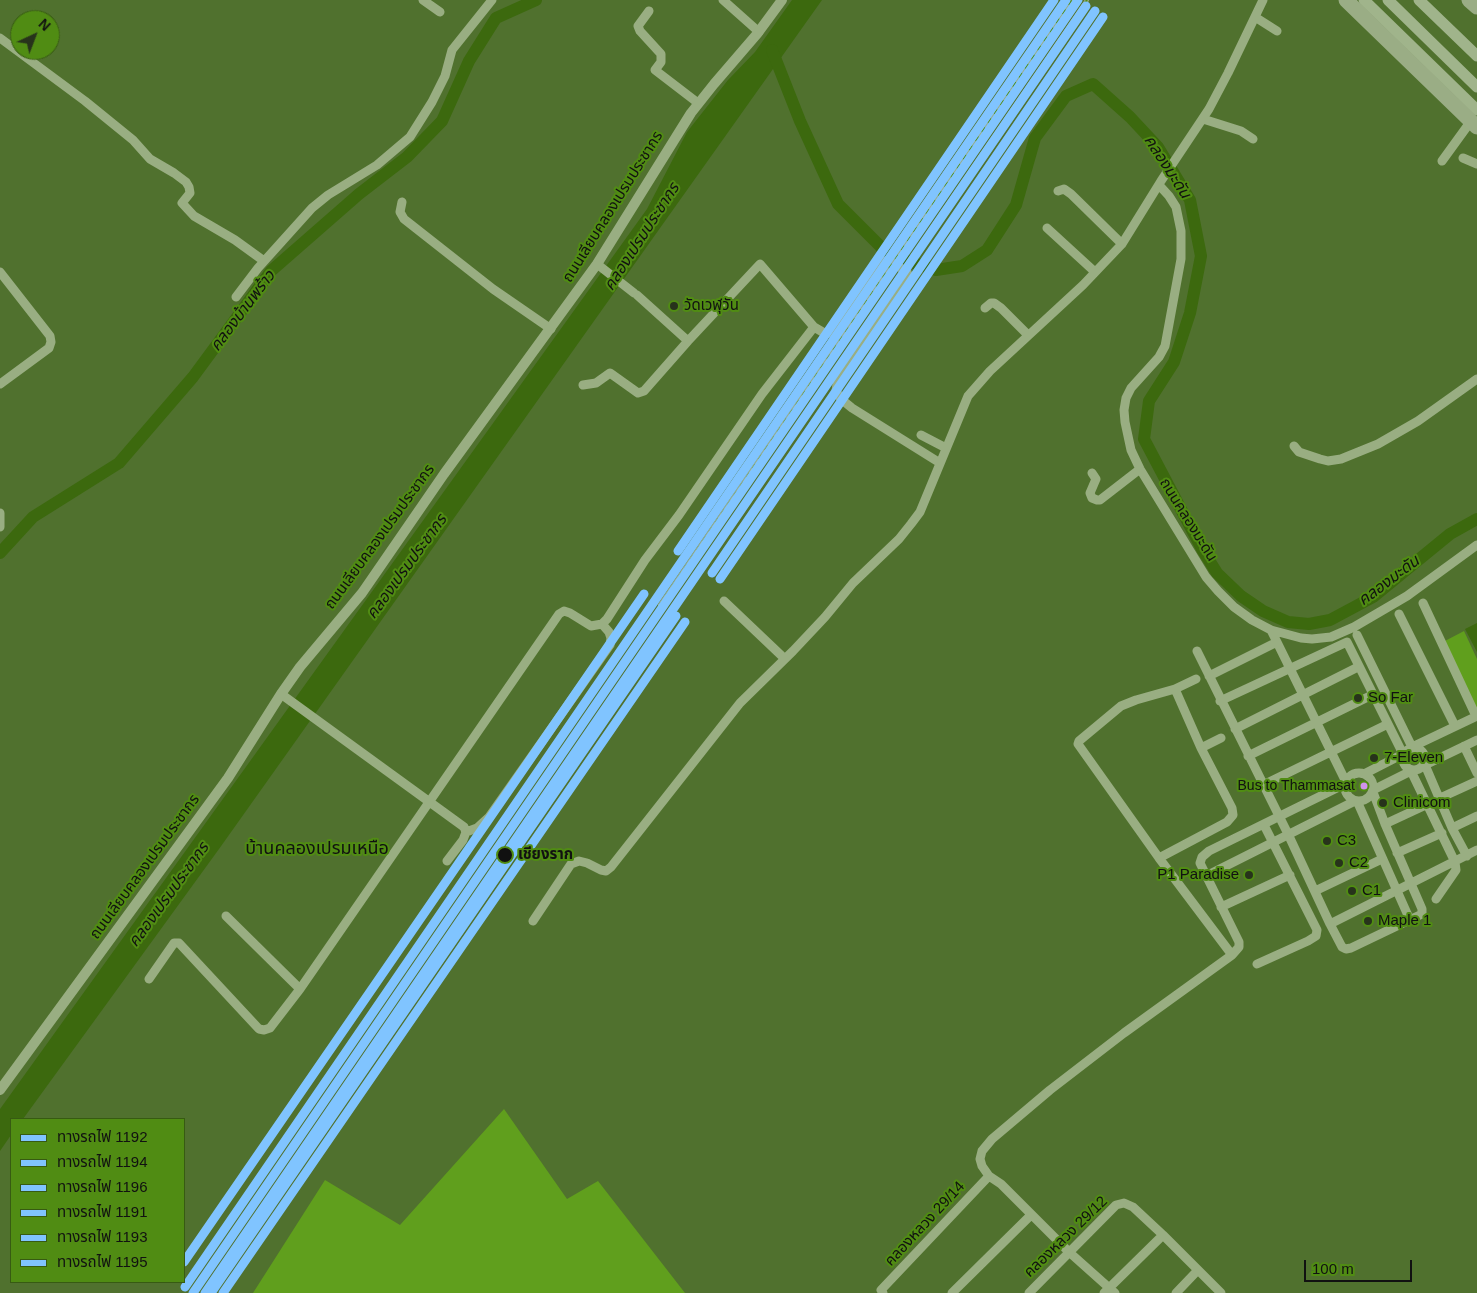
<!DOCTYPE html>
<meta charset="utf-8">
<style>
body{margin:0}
#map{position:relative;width:1477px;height:1293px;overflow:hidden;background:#50712e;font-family:Arial,"Noto Sans Thai",sans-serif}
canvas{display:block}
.legend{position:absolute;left:10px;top:1118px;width:175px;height:165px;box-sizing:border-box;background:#508c13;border:1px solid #375b12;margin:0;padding:6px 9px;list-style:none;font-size:15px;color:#111}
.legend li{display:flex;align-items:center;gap:10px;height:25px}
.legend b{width:25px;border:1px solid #375b12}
.north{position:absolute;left:10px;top:10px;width:50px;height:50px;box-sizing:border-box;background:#508c13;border:1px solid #375b12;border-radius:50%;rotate:43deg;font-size:14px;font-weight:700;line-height:20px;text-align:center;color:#111}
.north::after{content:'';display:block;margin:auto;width:18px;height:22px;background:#27331b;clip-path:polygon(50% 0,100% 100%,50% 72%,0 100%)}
.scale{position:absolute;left:1304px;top:1260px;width:108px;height:22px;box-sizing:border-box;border:2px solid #111;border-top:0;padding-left:6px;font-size:15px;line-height:18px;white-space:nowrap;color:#111;-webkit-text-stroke:4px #508c13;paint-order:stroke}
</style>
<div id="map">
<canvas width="1477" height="1293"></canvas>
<ul class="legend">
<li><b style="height:6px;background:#80c4ff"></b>ทางรถไฟ 1192</li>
<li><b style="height:6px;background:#80c4ff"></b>ทางรถไฟ 1194</li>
<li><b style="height:6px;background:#80c4ff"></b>ทางรถไฟ 1196</li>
<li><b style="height:6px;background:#80c4ff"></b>ทางรถไฟ 1191</li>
<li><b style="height:6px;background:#80c4ff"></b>ทางรถไฟ 1193</li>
<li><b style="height:6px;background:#80c4ff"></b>ทางรถไฟ 1195</li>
</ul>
<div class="north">N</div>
<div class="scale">100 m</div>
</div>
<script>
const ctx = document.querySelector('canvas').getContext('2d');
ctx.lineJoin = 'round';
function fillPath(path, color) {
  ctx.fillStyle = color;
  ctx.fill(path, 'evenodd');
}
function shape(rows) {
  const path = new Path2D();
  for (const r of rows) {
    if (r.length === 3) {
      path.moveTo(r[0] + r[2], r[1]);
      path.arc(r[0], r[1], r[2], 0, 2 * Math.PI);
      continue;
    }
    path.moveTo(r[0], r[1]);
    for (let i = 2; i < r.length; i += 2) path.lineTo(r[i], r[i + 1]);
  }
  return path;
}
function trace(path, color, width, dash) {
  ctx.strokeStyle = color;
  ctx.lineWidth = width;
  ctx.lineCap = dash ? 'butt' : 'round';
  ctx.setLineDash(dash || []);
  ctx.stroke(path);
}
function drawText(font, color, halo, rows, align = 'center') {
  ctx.font = font + ' Arial,"Noto Sans Thai",sans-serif';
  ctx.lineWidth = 4;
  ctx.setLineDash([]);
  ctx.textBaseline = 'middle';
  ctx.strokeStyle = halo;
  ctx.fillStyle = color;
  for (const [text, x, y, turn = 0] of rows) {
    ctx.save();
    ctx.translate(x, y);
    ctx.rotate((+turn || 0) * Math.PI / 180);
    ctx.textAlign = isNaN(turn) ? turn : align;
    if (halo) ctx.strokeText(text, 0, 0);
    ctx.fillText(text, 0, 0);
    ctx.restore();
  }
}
const green = shape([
 [1464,631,1477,659,1477,712,1443,642],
 [504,1109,567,1199,598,1181,685,1293,253,1293,325,1180,400,1225]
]);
const water = shape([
 [792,0,822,0,219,849,23,1119,11,1119,11,1135,0,1151,0,1109,647,209,687,132,728,80,755,52],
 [1477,623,1477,652,1465,629]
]);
const river = shape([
 [772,50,800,121,838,204,889,255,936,270,962,266,987,250,1016,205,1035,138,1066,96,1093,84,1130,117,1158,147,1190,200,1201,256,1190,313,1174,362,1149,401,1144,439,1202,549,1217,573,1241,596,1263,611,1288,622,1309,624,1330,620,1373,597,1450,534,1477,519],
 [0,553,33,517,119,463,193,377,271,271,359,194,407,157,442,121,469,61,496,18,536,0]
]);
const minor = shape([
 [423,0,440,12],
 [723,0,759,32],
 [649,11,638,26,640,31,661,54,661,62,655,70,698,103],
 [1255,17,1277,31],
 [0,38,85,101,133,140,150,159,174,173,186,182,189,187,190,193,182,203,194,216,235,240,264,261],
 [1203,119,1241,131,1253,139],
 [1463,158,1477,164],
 [1442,161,1471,121],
 [1159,185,1169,196,1176,207,1181,231,1181,259,1165,346,1159,357,1131,388,1126,398,1124,410,1125,422,1131,450,1140,469,1206,577,1218,591,1234,607,1252,620,1271,630,1301,638,1312,639,1331,637,1354,627,1407,596,1477,545],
 [1058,191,1064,189,1071,194,1122,244],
 [402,202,400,212,404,219,493,289,551,329],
 [1047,228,1095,272],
 [597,264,634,293],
 [0,272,50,336,51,342,49,348,0,384],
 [637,295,688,341,760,264,814,327,826,334,830,333,881,263,888,260,907,272,908,275,908,281,837,384,836,391,841,399,852,408,940,463],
 [236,297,258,268,312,208,328,195,377,165,410,137,432,102,445,76,452,50,492,0],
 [985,308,991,303,994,303,1001,308,1028,335],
 [583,385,596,383,610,373,638,393,644,391,688,341],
 [921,435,946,448],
 [1294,446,1299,452,1320,459,1328,461,1341,459,1378,444,1418,421,1477,379],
 [1092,473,1096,479,1090,493,1092,498,1097,500,1100,500,1140,469],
 [0,513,0,527],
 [724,601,785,659],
 [1423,603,1476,716],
 [1399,614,1455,726],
 [1271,630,1346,782],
 [1357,635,1412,747,1477,716],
 [1197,651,1288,834,1330,924,1342,947,1346,949,1351,948,1422,914,1422,909,1385,824,1373,792],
 [1209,676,1277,642],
 [1175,689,1196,679],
 [281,694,464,827,466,832,463,840,447,861],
 [1220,701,1347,642,1403,754,1364,774],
 [1235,729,1358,667],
 [1464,746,1477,773],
 [1414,759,11],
 [1201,748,1175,689,1136,700,1121,706,1079,741,1078,744,1159,858,1227,822,1233,815,1232,808,1201,748,1221,738],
 [1248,756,1372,695],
 [1359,787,14],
 [1263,785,1388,724],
 [1373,790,1411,771,1455,862,1456,870,1436,899],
 [1440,798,1477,781],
 [1357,801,1410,920],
 [1385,824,1428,804],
 [1452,828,1477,816],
 [466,832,477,828,489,817,610,645,611,638,609,632,602,624],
 [1397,853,1442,833],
 [1467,856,1452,828,1425,765,1477,740],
 [1159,858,1232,955],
 [1206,876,1355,801],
 [1315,891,1382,859],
 [1221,907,1290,875],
 [226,916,300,989],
 [533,921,571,864,579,861,587,863,601,870,606,871,611,867,740,703,793,651,825,617,853,583,899,539,911,524,920,512,968,396,990,371,1083,285,1122,244,1161,181,1209,109,1228,73,1263,0],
 [1330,924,1477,850],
 [1257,964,1308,941,1316,936,1317,930,1264,825],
 [149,979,174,943,179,943,259,1029,264,1030,270,1028,300,989,559,614,564,611,570,613,591,626,602,624,607,619,645,560,679,515,762,394,814,327],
 [883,1293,881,1290,989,1176],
 [952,1293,1031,1215],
 [1029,1293,1116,1205,1124,1203,1133,1207,1163,1235,1221,1293],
 [1104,1293,1163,1235],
 [1115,1293,1069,1252,1001,1184,989,1176,982,1166,980,1159,982,1151,992,1139,1050,1090,1124,1033,1232,955,1239,947,1239,942,1200,863,1202,857,1209,851,1345,784],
 [1176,1293,1198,1270]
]);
const tertiary = shape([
 [0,1090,228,778,281,694,300,667,362,593,444,474,597,264,691,113,714,84,757,34,782,0]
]);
const secondary = shape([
 [1364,0,1477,110],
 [1388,0,1477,87],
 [1419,0,1477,56]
]);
const motorway = shape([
 [1346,0,1477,127],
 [1469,0,1477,7]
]);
const rail = shape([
 [660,605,1072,0],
 [205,1293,1087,0]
]);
const rail1 = shape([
 [193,1293,1078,0]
]);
const rail2 = shape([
 [205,1293,1086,6]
]);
const rail3 = shape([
 [185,1287,1066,0]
]);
const rail4 = shape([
 [712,573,1095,11],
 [211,1293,676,616]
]);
const rail5 = shape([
 [678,551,1054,0],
 [184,1262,644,594]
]);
const rail6 = shape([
 [720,579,1103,17],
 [223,1293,685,622]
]);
const markers = [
 [674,306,5,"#27331b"],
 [1358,698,5,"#27331b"],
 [1374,758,5,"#27331b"],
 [1364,786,4.5,"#d193ec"],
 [1383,803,5,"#27331b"],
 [1327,841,5,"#27331b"],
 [505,855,8,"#111"],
 [1339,863,5,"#27331b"],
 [1249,875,5,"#27331b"],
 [1352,891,5,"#27331b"],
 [1368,921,5,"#27331b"]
];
const busNames = [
 ["Bus to Thammasat",1355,786]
];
const streetNames = [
 ["ถนนเลียบคลองเปรมประชากร",613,207,-58],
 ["ถนนคลองมะดัน",1188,520,58],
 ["ถนนเลียบคลองเปรมประชากร",380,537,-54],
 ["ถนนเลียบคลองเปรมประชากร",145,867,-54],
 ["คลองหลวง 29/14",925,1224,-47],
 ["คลองหลวง 29/12",1066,1237,-44]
];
const poiNames = [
 ["วัดเวฬุวัน",684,306],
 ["So Far",1368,698],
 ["7-Eleven",1384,758],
 ["Clinicom",1393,803],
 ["C3",1337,841],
 ["C2",1349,863],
 ["P1 Paradise",1239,875,"right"],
 ["C1",1362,891],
 ["Maple 1",1378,921]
];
const stopNames = [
 ["เชียงราก",518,855]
];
const waterNames = [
 ["คลองมะดัน",1167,167,57],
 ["คลองเปรมประชากร",642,237,-57],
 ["คลองบ้านพร้าว",243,311,-53],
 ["คลองเปรมประชากร",407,567,-54],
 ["คลองมะดัน",1389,581,-37],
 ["คลองเปรมประชากร",169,895,-54]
];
const quarterNames = [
 ["บ้านคลองเปรมเหนือ",317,849]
];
fillPath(green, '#609f1d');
fillPath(water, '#3c690e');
trace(river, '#3c690e', 12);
trace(minor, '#99ae82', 9);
trace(tertiary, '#99ae82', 10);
trace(secondary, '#a0b48b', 11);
trace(motorway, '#9aad85', 15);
trace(rail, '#9aad85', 4);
trace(rail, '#508c13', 2, [5.5]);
trace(rail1, '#80c4ff', 9);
trace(rail2, '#80c4ff', 9);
trace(rail3, '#80c4ff', 9);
trace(rail4, '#80c4ff', 9);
trace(rail5, '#80c4ff', 9);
trace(rail6, '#80c4ff', 9);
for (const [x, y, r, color] of markers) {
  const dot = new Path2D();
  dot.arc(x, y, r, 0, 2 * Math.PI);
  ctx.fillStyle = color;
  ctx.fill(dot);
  trace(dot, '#508c13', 2);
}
drawText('14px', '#111', '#508c13', busNames, 'right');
drawText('15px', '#111', '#508c13', streetNames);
drawText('15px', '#111', '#508c13', poiNames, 'left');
drawText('bold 15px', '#111', '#508c13', stopNames, 'left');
drawText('italic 16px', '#111', '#508c13', waterNames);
drawText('18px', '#111', '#508c13', quarterNames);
</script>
